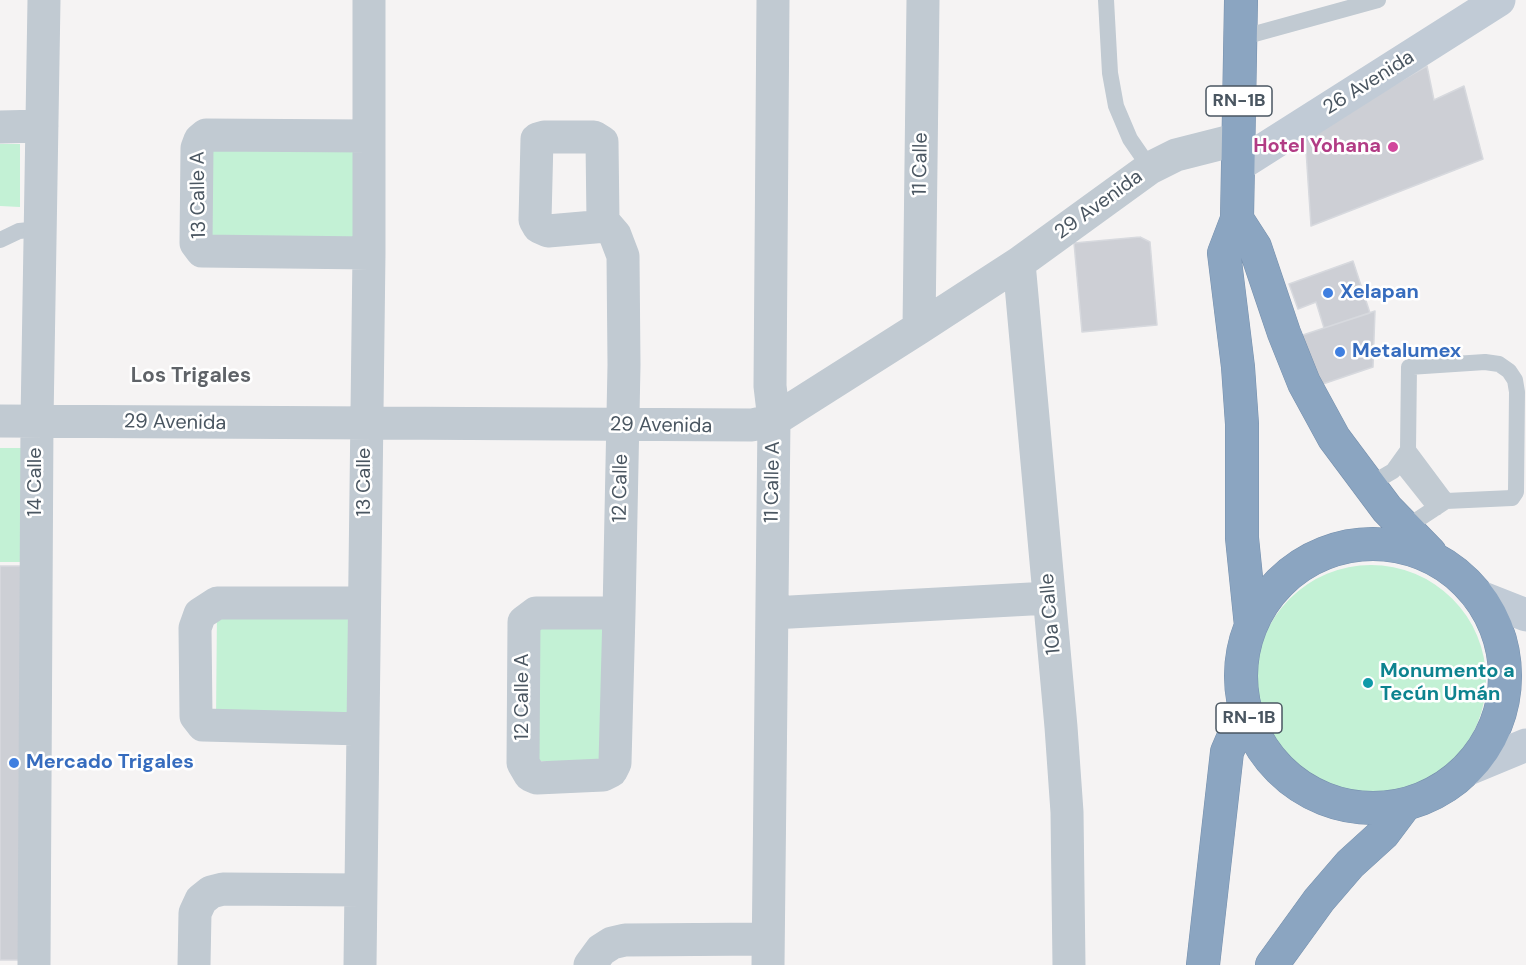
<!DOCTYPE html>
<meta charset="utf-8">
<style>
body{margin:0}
canvas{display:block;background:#f5f3f3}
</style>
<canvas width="1526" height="965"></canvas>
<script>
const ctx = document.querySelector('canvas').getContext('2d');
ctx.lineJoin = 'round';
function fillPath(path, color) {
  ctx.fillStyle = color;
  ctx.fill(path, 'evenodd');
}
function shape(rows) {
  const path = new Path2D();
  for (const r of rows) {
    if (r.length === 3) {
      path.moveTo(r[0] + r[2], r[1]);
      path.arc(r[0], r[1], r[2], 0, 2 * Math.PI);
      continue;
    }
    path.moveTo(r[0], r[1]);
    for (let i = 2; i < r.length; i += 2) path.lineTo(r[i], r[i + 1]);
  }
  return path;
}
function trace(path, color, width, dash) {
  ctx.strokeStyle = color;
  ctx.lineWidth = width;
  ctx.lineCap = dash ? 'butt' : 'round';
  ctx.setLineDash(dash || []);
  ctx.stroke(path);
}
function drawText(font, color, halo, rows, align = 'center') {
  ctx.font = font + ' "DM Sans",sans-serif';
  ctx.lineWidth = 5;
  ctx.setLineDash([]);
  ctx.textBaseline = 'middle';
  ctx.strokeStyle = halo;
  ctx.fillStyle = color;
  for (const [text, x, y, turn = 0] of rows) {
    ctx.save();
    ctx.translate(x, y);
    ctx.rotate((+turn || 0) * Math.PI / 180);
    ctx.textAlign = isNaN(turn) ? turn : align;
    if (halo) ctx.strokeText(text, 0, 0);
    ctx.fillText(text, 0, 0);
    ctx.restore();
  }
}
const green = shape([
 [0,144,20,144,20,207,0,206],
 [203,145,354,147,353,246,202,244],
 [0,448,31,448,31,562,0,562],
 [1371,680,115],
 [217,609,350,610,349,721,216,721],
 [532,621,607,621,608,762,532,761]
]);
const building = shape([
 [1427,66,1434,100,1464,86,1483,159,1311,226,1305,135,1427,66],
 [1140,237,1150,242,1157,325,1082,332,1074,243,1140,237],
 [1353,261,1370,313,1324,328,1316,302,1298,309,1289,284,1353,261],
 [1375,311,1373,367,1317,386,1300,336,1375,311],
 [0,566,28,566,28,960,0,960,0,566]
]);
const lane = shape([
 [1106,0,1110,73,1116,106,1130,139,1150,168],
 [1240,38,1378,0],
 [0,240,19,231,40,229],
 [1408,450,1446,501],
 [1401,464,1436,508],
 [1369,485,1393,471,1408,450,1409,367,1485,362,1499,364,1509,371,1515,380,1517,392,1516,492,1512,498,1446,501,1405,528]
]);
const street = shape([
 [0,127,42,126],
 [368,136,206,135,200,140,197,148,196,243,202,251,369,253],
 [606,226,548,231,539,227,535,220,537,139,544,137,594,137,602,142,603,221,615,235,623,256,624,365,619,613,615,763,611,771,603,775,537,778,530,775,523,763,524,622,536,613,619,613],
 [1019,263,1061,727,1067,812,1069,965],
 [919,328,923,0],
 [0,421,752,425,774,420,919,328,1019,263,1150,168,1176,155,1239,139],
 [772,613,1049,598],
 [363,729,203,725,196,716,195,628,200,614,217,603,364,603],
 [34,965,37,421,44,0],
 [194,965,195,913,201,900,211,892,223,889,361,890],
 [360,965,369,253,369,0],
 [590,965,601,950,612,943,625,940,768,939],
 [768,965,774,420,770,386,773,0]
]);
const secondary = shape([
 [1239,165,1499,0],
 [1478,596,1526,615],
 [1466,770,1526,745]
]);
const highway = shape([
 [1241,0,1237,219,1224,253,1238,367,1242,424,1242,538,1251,626],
 [1237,219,1255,247,1284,333,1304,383,1334,438,1387,509,1430,553],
 [1373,676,132],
 [1203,965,1227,752,1245,710],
 [1272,965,1319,900,1350,864,1383,834,1404,806]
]);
const markers = [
 [1393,147,6,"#d1479c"],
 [1328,293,6,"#3f7fe0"],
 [1340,352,6,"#3f7fe0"],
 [1368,683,6,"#0f9aa8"],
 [14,763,6,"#3f7fe0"]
];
const shields = [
 [1239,101,66],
 [1249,718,66]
];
const shieldNames = [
 ["RN-1B",1239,101],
 ["RN-1B",1249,718]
];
const streetNames = [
 ["26 Avenida",1369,83,-32],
 ["11 Calle",921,164,-89],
 ["13 Calle A",199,195,-91],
 ["29 Avenida",1099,205,-36],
 ["29 Avenida",175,423,1],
 ["29 Avenida",661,426,1],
 ["14 Calle",36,482,-90],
 ["13 Calle",365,482,-90],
 ["11 Calle A",773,482,-89],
 ["12 Calle",621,488,-89],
 ["10a Calle",1051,614,-95],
 ["12 Calle A",523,697,-90]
];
const hotelNames = [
 ["Hotel Yohana",1381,147]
];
const shopNames = [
 ["Xelapan",1340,293],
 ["Metalumex",1352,352],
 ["Mercado Trigales",26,763]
];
const cultureNames = [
 ["Monumento a",1380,672],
 ["Tecún Umán",1380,695]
];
const neighbourhoodNames = [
 ["Los Trigales",191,376]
];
fillPath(green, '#c3f1d5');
fillPath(building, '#cdcfd5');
trace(building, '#d7d9de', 1.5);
trace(highway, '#7690ad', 34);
trace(lane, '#c1cad2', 16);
trace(street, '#c1cad2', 33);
trace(secondary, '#c1cbd6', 33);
trace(highway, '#8ba5c1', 33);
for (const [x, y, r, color] of markers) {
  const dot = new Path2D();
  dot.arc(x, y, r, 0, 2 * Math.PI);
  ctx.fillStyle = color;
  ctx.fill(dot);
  trace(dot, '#fff', 2);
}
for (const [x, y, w] of shields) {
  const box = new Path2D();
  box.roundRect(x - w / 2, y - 15, w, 30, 4.5);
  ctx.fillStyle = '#fff';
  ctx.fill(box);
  trace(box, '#4a5661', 1.5);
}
drawText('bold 18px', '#4a5661', null, shieldNames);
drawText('20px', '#4a5661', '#fff', streetNames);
drawText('bold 20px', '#b23c85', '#fff', hotelNames, 'right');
drawText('bold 20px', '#366cbe', '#fff', shopNames, 'left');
drawText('bold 20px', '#0d838f', '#fff', cultureNames, 'left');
drawText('bold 21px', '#5f6368', '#fff', neighbourhoodNames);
</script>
